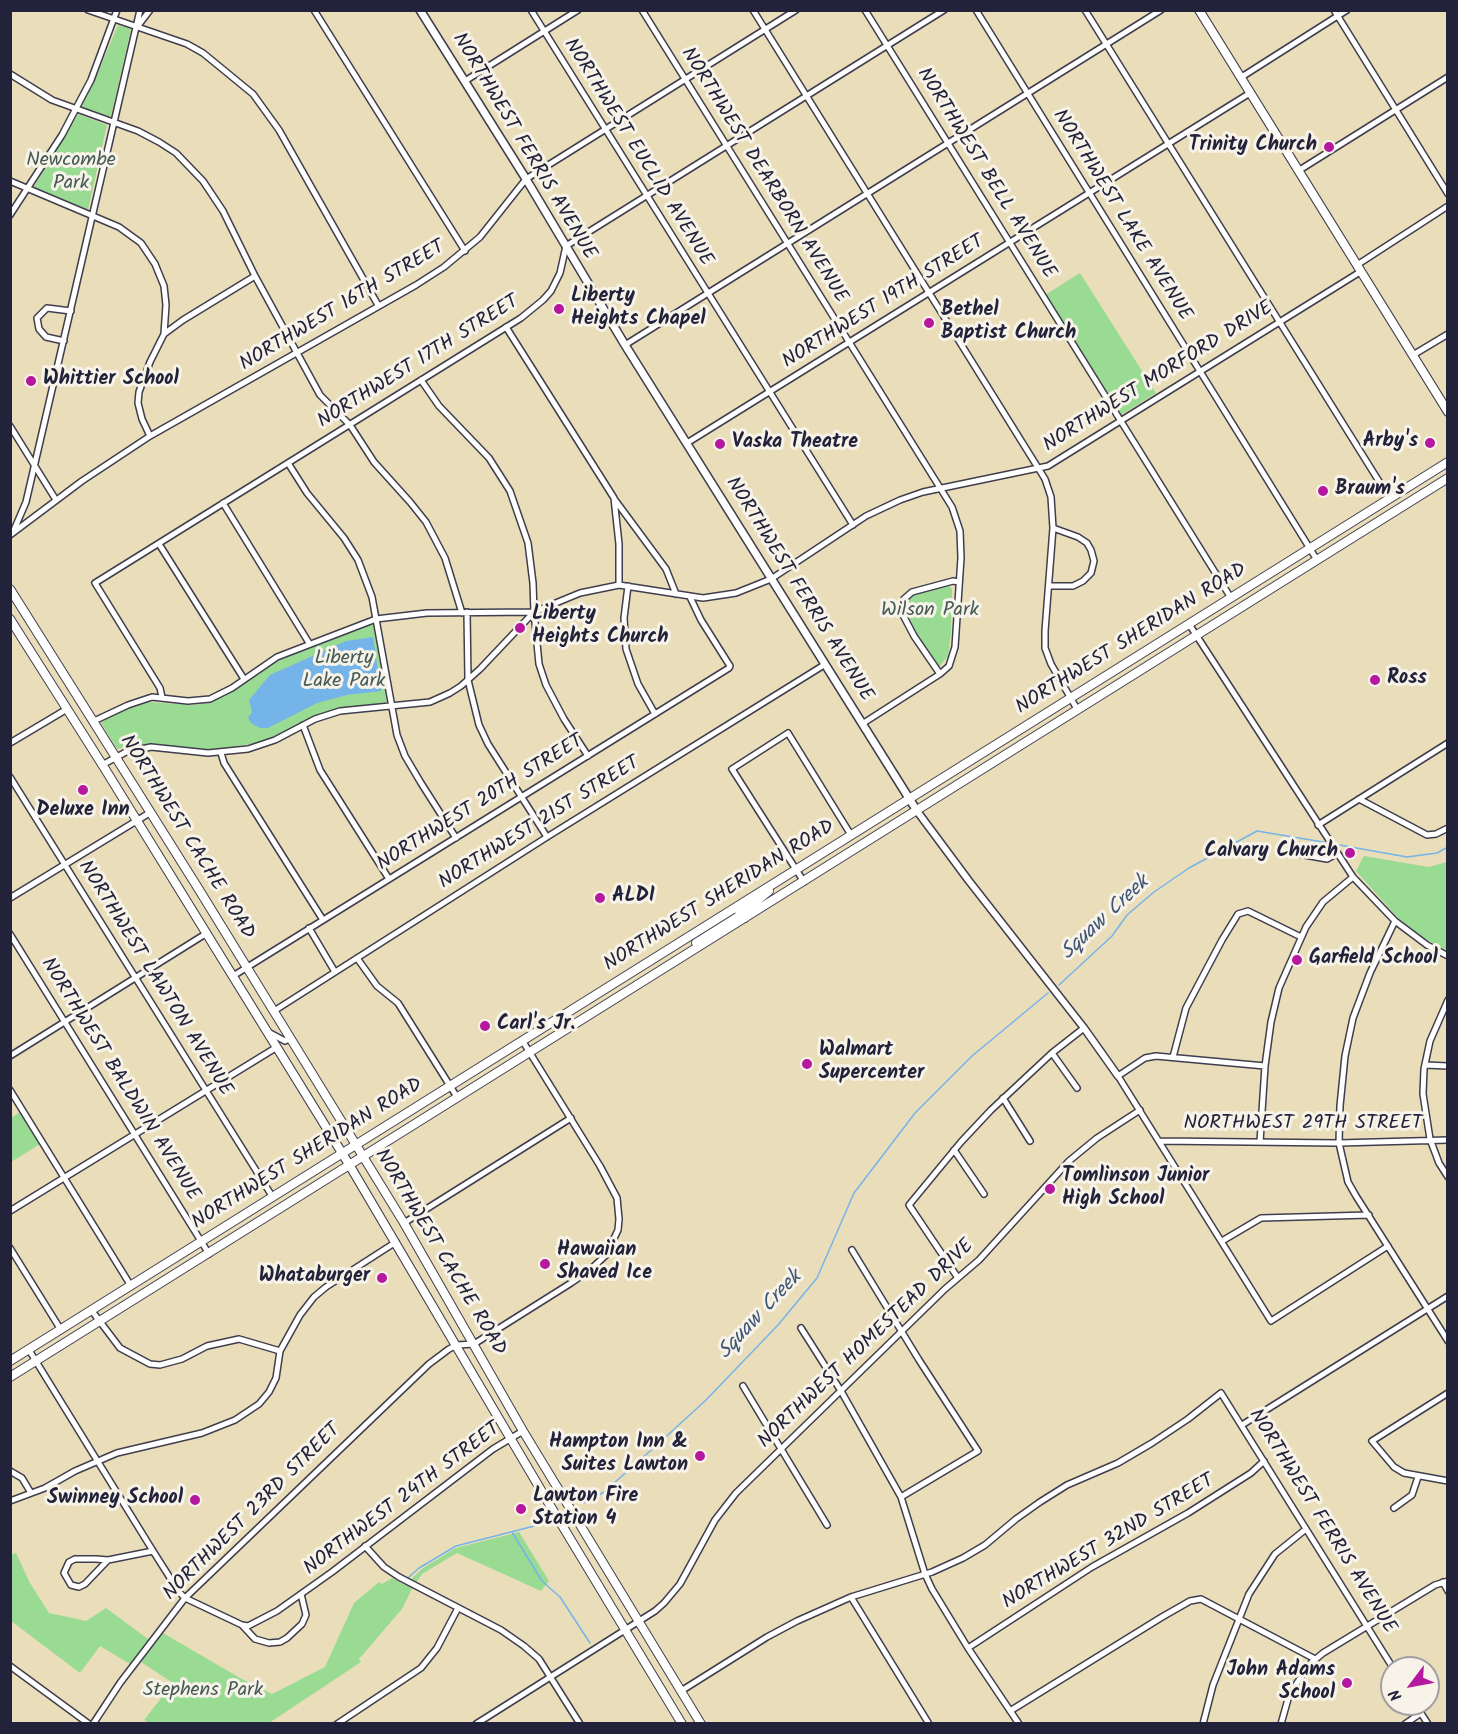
<!DOCTYPE html>
<style>
body{margin:0}
#map{position:relative;width:1458px;height:1734px;overflow:hidden;background:#eadeba;font-family:Kalam,sans-serif}
canvas{display:block}
.frame{position:absolute;inset:0;border:12px solid #22223b;pointer-events:none}
.north{position:absolute;left:1380px;top:1656px;width:60px;height:60px;box-sizing:border-box;background:#f7f3e8;border:2px solid #a29fa3;border-radius:50%;rotate:238deg;font-size:16px;font-weight:700;line-height:24px;text-align:center;color:#22223b}
.north::after{content:'';display:block;margin:auto;width:21px;height:27px;background:#b5179e;clip-path:polygon(50% 0,100% 100%,50% 72%,0 100%)}
</style>
<div id="map">
<canvas width="1458" height="1734"></canvas>
<div class="frame"></div>
<div class="north">N</div>
</div>
<script>
const ctx = document.querySelector('canvas').getContext('2d');
ctx.lineJoin = 'round';
function fillPath(path, color) {
  ctx.fillStyle = color;
  ctx.fill(path, 'evenodd');
}
function shape(rows) {
  const path = new Path2D();
  for (const r of rows) {
    path.moveTo(r[0], r[1]);
    for (let i = 2; i < r.length; i += 2) path.lineTo(r[i], r[i + 1]);
  }
  return path;
}
function trace(path, color, width, dash) {
  ctx.strokeStyle = color;
  ctx.lineWidth = width;
  ctx.lineCap = dash ? 'butt' : 'round';
  ctx.setLineDash(dash || []);
  ctx.stroke(path);
}
function drawText(font, color, halo, rows, align = 'center') {
  ctx.font = font + ' Kalam,sans-serif';
  ctx.lineWidth = 6;
  ctx.setLineDash([]);
  ctx.textBaseline = 'middle';
  ctx.strokeStyle = halo;
  ctx.fillStyle = color;
  for (const [text, x, y, turn = 0] of rows) {
    ctx.save();
    ctx.translate(x, y);
    ctx.rotate((+turn || 0) * Math.PI / 180);
    ctx.textAlign = isNaN(turn) ? turn : align;
    if (halo) ctx.strokeText(text, 0, 0);
    ctx.fillText(text, 0, 0);
    ctx.restore();
  }
}
const green = shape([
 [118,25,131,29,111,116,108,116,80,107,94,82],
 [78,114,107,125,88,210,33,188],
 [1080,273,1156,393,1121,415,1045,295],
 [949,586,952,589,951,633,948,656,939,667,916,634,907,613,907,601,914,594],
 [373,623,387,704,337,709,308,718,275,737,257,743,219,749,198,749,150,744,117,749,101,723,112,715,134,705,149,702,194,705,208,703,225,696,273,663,316,644],
 [1364,856,1429,867,1447,862,1447,951,1417,934,1397,917,1356,871],
 [20,1112,40,1144,11,1162,11,1118],
 [519,1532,549,1581,541,1591,457,1553,422,1574,412,1589,402,1609,359,1659,361,1662,269,1723,149,1723,144,1720,173,1683,135,1658,130,1664,100,1646,80,1673,11,1621,10,1555,16,1553,30,1583,49,1613,86,1621,106,1608,148,1639,163,1633,240,1678,272,1694,325,1667,354,1603,379,1582,382,1584,392,1578,405,1585,423,1568,456,1548]
]);
const water = shape([
 [373,637,381,691,347,695,317,703,268,728,260,728,252,724,248,718,252,712,249,700,270,675,346,641]
]);
const stream = shape([
 [1334,844,1407,857,1437,853,1448,847],
 [1059,985,1112,936,1127,915,1154,892,1189,868,1257,831,1329,843],
 [584,1503,604,1492,658,1444,706,1400,778,1325,817,1278,854,1193,915,1113,972,1056,1048,993],
 [512,1532,542,1581,560,1597,590,1643],
 [408,1578,419,1568,456,1546,550,1522]
]);
const minor = shape([
 [88,10,187,44,203,53,253,94,279,130,378,305],
 [314,10,465,251],
 [531,10,853,525],
 [642,10,952,507,960,531,961,558,955,647,949,666,940,674,862,724],
 [753,10,1045,479,1051,497,1053,528,1045,631,1045,648,1051,664,1077,709],
 [865,10,1231,598],
 [976,10,1317,560],
 [1085,10,1390,499],
 [1334,10,1448,194],
 [137,27,150,10],
 [10,74,52,100,138,131,159,142,176,153,203,181,223,211,255,276,320,395,350,425,374,462,410,502,426,522,445,558,462,613],
 [1240,78,1347,10],
 [465,81,578,10],
 [1298,171,1448,77],
 [10,181,119,227,141,243,155,264,164,286,166,305,164,334,150,362,139,392,138,403,142,419,150,436],
 [10,215,62,135,91,80,117,10],
 [1357,265,1448,206],
 [506,327,614,498,619,544,619,585],
 [164,334,183,320,255,276],
 [64,341,46,337,39,329,37,318,47,308,71,311],
 [625,345,1161,10],
 [1413,355,1448,334],
 [421,380,439,406,489,458,510,491,528,543,533,583,534,612,539,664,546,685,564,719,588,756],
 [10,426,56,500],
 [687,443,1250,93],
 [288,463,307,493,344,538,358,560,372,597,397,735,405,756,421,783,456,838],
 [615,500,666,569,676,594],
 [223,503,309,643],
 [14,530,26,502,140,10],
 [10,535,82,481,150,436,416,285,444,267,480,237,526,179,796,10],
 [159,544,244,679],
 [628,586,624,618,626,649,638,684,655,714],
 [1049,586,1073,586,1083,581,1091,573,1094,561,1091,550,1087,543,1078,537,1053,528],
 [467,612,468,680,479,725,488,744,547,837],
 [1189,624,1353,877,1395,921,1427,945,1448,956],
 [940,674,914,636,903,615,902,608,904,599,912,592,953,581,959,582],
 [162,697,160,688,95,583,521,318,543,300,551,291,560,273,566,246,944,10],
 [94,721,128,705,152,697,188,701,210,699,232,688,277,657,376,619,427,613,534,612],
 [303,725,320,770,389,879],
 [10,743,67,709],
 [221,753,224,763,323,920],
 [102,765,126,752,151,747,208,753,248,749,275,740,315,719,340,711,430,702,450,693,461,686,480,669,534,612,580,593,619,585,703,598,736,593,771,579,866,516,900,500,923,492,1048,466,1360,272],
 [10,777,272,1196],
 [1359,799,1427,835,1436,834,1448,828],
 [1318,825,1448,743],
 [1299,854,1327,859,1336,854],
 [804,882,732,769,788,733,851,835],
 [10,898,151,812],
 [1395,921,1370,973,1353,1018,1345,1056,1340,1106,1339,1143,1348,1182,1356,1196,1448,1341],
 [309,928,335,972],
 [10,934,209,1254],
 [357,958,377,986,398,1003,457,1097],
 [233,976,729,668,730,666,701,620,690,597],
 [1448,1000,1430,1041,1424,1069,1423,1094,1430,1139,1439,1163,1448,1177],
 [274,1011,547,837,824,665],
 [268,1032,285,1041,290,1038],
 [1052,1053,1077,1088],
 [10,1056,207,933],
 [1173,1057,1186,1008,1222,940,1238,914,1248,911,1301,937],
 [1425,1065,1448,1066],
 [1265,1066,1156,1056,1145,1058,1118,1076,1271,1321,1388,1246],
 [10,1090,131,1286],
 [1003,1098,1030,1141],
 [1159,1141,1339,1143,1448,1140],
 [1260,1142,1265,1066,1271,1022,1279,988,1306,927,1323,902,1353,877],
 [954,1150,984,1194],
 [10,1211,277,1047],
 [404,1223,571,1118],
 [1222,1241,1261,1218,1369,1215],
 [10,1248,61,1330],
 [852,1250,919,1360,978,1451,901,1497],
 [958,1278,909,1205,961,1142,991,1110,1052,1053,1084,1028],
 [92,1311,120,1348,150,1364,160,1365,182,1359,207,1346,239,1339,280,1351],
 [801,1328,841,1391,901,1497,925,1574,932,1589,968,1648,1019,1724],
 [29,1350,153,1551,179,1592,185,1598,242,1625,255,1639,269,1643,280,1642,287,1638,302,1624,306,1615,301,1594],
 [743,1386,827,1525],
 [1448,1393,1372,1441,1394,1467,1404,1473,1448,1481],
 [1242,1425,1448,1296],
 [10,1471,22,1478,31,1493],
 [10,1501,45,1488,75,1471,117,1453,202,1433,235,1420,259,1404,269,1392,276,1378,280,1351,300,1315,314,1297,326,1287,396,1242],
 [1394,1508,1412,1495,1418,1477],
 [365,1546,384,1567,399,1577,501,1630,524,1646,539,1659,580,1724],
 [75,1559,96,1559,108,1560,85,1584,79,1587,71,1585,64,1573,69,1562,75,1559],
 [108,1560,153,1551],
 [1443,1582,1448,1591],
 [851,1597,929,1724],
 [242,1625,248,1626,277,1611,332,1572,493,1449,523,1431],
 [968,1648,1092,1567,1188,1513,1251,1473,1264,1461],
 [10,1666,89,1724],
 [681,1691,767,1637,797,1621,851,1597,932,1572,963,1558,985,1545,1016,1519,1040,1502,1067,1485,1118,1463,1152,1443,1188,1419,1221,1393,1393,1668],
 [1415,1704,1428,1724],
 [1010,1711,1162,1617,1190,1601,1201,1599,1315,1659],
 [93,1724,120,1683,185,1598,429,1364,449,1349,457,1345,474,1344,571,1283,590,1270,606,1255,618,1230,619,1219,617,1198,600,1166,522,1040],
 [337,1724,421,1668,437,1648,458,1608],
 [476,1724,655,1611,664,1603,680,1584,715,1520,736,1493,945,1289,979,1260,1069,1161,1097,1138,1140,1110],
 [1203,1724,1213,1685,1249,1594,1275,1554,1306,1529],
 [1281,1724,1288,1699,1297,1683,1311,1663,1323,1653,1435,1585,1448,1581],
 [1405,1724,1421,1713]
]);
const tertiary = shape([
 [917,811,969,881,1084,1028,1118,1076]
]);
const secondary = shape([
 [420,10,526,179,625,345,917,811]
]);
const primary = shape([
 [1199,10,1448,412],
 [10,589,198,888,404,1223,523,1431,701,1724],
 [10,619,105,769,350,1166,548,1502,682,1724],
 [745,918,743,914,745,910,769,891],
 [696,943,736,918,740,915,738,906],
 [10,1361,1448,462],
 [10,1377,1448,478]
]);
const markers = [
 [1329,147,6,"#b5179e"],
 [559,309,6,"#b5179e"],
 [929,323,6,"#b5179e"],
 [31,381,6,"#b5179e"],
 [1430,443,6,"#b5179e"],
 [720,444,6,"#b5179e"],
 [1323,491,6,"#b5179e"],
 [520,628,6,"#b5179e"],
 [1375,680,6,"#b5179e"],
 [83,790,6,"#b5179e"],
 [1350,853,6,"#b5179e"],
 [600,898,6,"#b5179e"],
 [1297,960,6,"#b5179e"],
 [485,1026,6,"#b5179e"],
 [807,1064,6,"#b5179e"],
 [1050,1189,6,"#b5179e"],
 [545,1264,6,"#b5179e"],
 [382,1278,6,"#b5179e"],
 [700,1456,6,"#b5179e"],
 [195,1500,6,"#b5179e"],
 [521,1509,6,"#b5179e"],
 [1347,1683,6,"#b5179e"]
];
const streetNames = [
 ["NORTHWEST FERRIS AVENUE",523,147,59],
 ["NORTHWEST EUCLID AVENUE",637,153,58],
 ["NORTHWEST BELL AVENUE",985,174,58],
 ["NORTHWEST DEARBORN AVENUE",763,176,58],
 ["NORTHWEST LAKE AVENUE",1121,216,58],
 ["NORTHWEST 19TH STREET",884,303,-32],
 ["NORTHWEST 16TH STREET",343,307,-31],
 ["NORTHWEST 17TH STREET",419,363,-32],
 ["NORTHWEST MORFORD DRIVE",1159,378,-32],
 ["NORTHWEST FERRIS AVENUE",798,590,58],
 ["NORTHWEST SHERIDAN ROAD",1132,640,-32],
 ["NORTHWEST 20TH STREET",481,804,-32],
 ["NORTHWEST 21ST STREET",540,824,-32],
 ["NORTHWEST CACHE ROAD",186,838,58],
 ["NORTHWEST SHERIDAN ROAD",720,897,-32],
 ["NORTHWEST LAWTON AVENUE",154,979,58],
 ["NORTHWEST BALDWIN AVENUE",119,1080,58],
 ["NORTHWEST 29TH STREET",1303,1125],
 ["NORTHWEST SHERIDAN ROAD",308,1155,-32],
 ["NORTHWEST CACHE ROAD",439,1253,59],
 ["NORTHWEST HOMESTEAD DRIVE",867,1345,-44],
 ["NORTHWEST 24TH STREET",403,1500,-37],
 ["NORTHWEST 23RD STREET",253,1513,-45],
 ["NORTHWEST FERRIS AVENUE",1321,1522,58],
 ["NORTHWEST 32ND STREET",1109,1543,-31]
];
const poiNames = [
 ["Trinity Church",1317,147,"right"],
 ["Liberty",571,298],
 ["Heights Chapel",571,321],
 ["Bethel",941,312],
 ["Baptist Church",941,335],
 ["Whittier School",43,381],
 ["Arby's",1418,443,"right"],
 ["Vaska Theatre",732,444],
 ["Braum's",1335,491],
 ["Liberty",532,616],
 ["Heights Church",532,639],
 ["Ross",1387,680],
 ["Deluxe Inn",83,812,"center"],
 ["Calvary Church",1338,853,"right"],
 ["ALDI",612,898],
 ["Garfield School",1309,960],
 ["Carl's Jr.",497,1026],
 ["Walmart",819,1052],
 ["Supercenter",819,1075],
 ["Tomlinson Junior",1062,1178],
 ["High School",1062,1201],
 ["Hawaiian",557,1252],
 ["Shaved Ice",557,1275],
 ["Whataburger",370,1278,"right"],
 ["Hampton Inn &",688,1444,"right"],
 ["Suites Lawton",688,1467,"right"],
 ["Lawton Fire",533,1498],
 ["Station 4",533,1521],
 ["Swinney School",183,1500,"right"],
 ["John Adams",1335,1672,"right"],
 ["School",1335,1695,"right"]
];
const parkNames = [
 ["Newcombe",71,162],
 ["Park",71,185],
 ["Wilson Park",930,612],
 ["Liberty",344,660],
 ["Lake Park",344,683],
 ["Stephens Park",203,1692]
];
const waterNames = [
 ["Squaw Creek",1106,919,-43],
 ["Squaw Creek",761,1316,-47]
];
fillPath(green, '#99db93');
fillPath(water, '#74b4e8');
trace(stream, '#74b4e8', 1.5);
trace(minor, '#403e4e', 8);
trace(tertiary, '#403e4e', 9);
trace(secondary, '#403e4e', 10);
trace(primary, '#403e4e', 10);
trace(minor, '#fff', 5);
trace(tertiary, '#fff', 6);
trace(secondary, '#fff', 7);
trace(primary, '#fff', 8);
for (const [x, y, r, color] of markers) {
  const dot = new Path2D();
  dot.arc(x, y, r, 0, 2 * Math.PI);
  ctx.fillStyle = color;
  ctx.fill(dot);
  trace(dot, '#f7f3e8', 2);
}
drawText('20px', '#22223b', '#f7f3e8', streetNames);
drawText('bold 20px', '#22223b', '#f7f3e8', poiNames, 'left');
drawText('20px', '#465a55', '#f7f3e8', parkNames);
drawText('italic 21px', '#3f5578', '#f7f3e8', waterNames);
</script>
